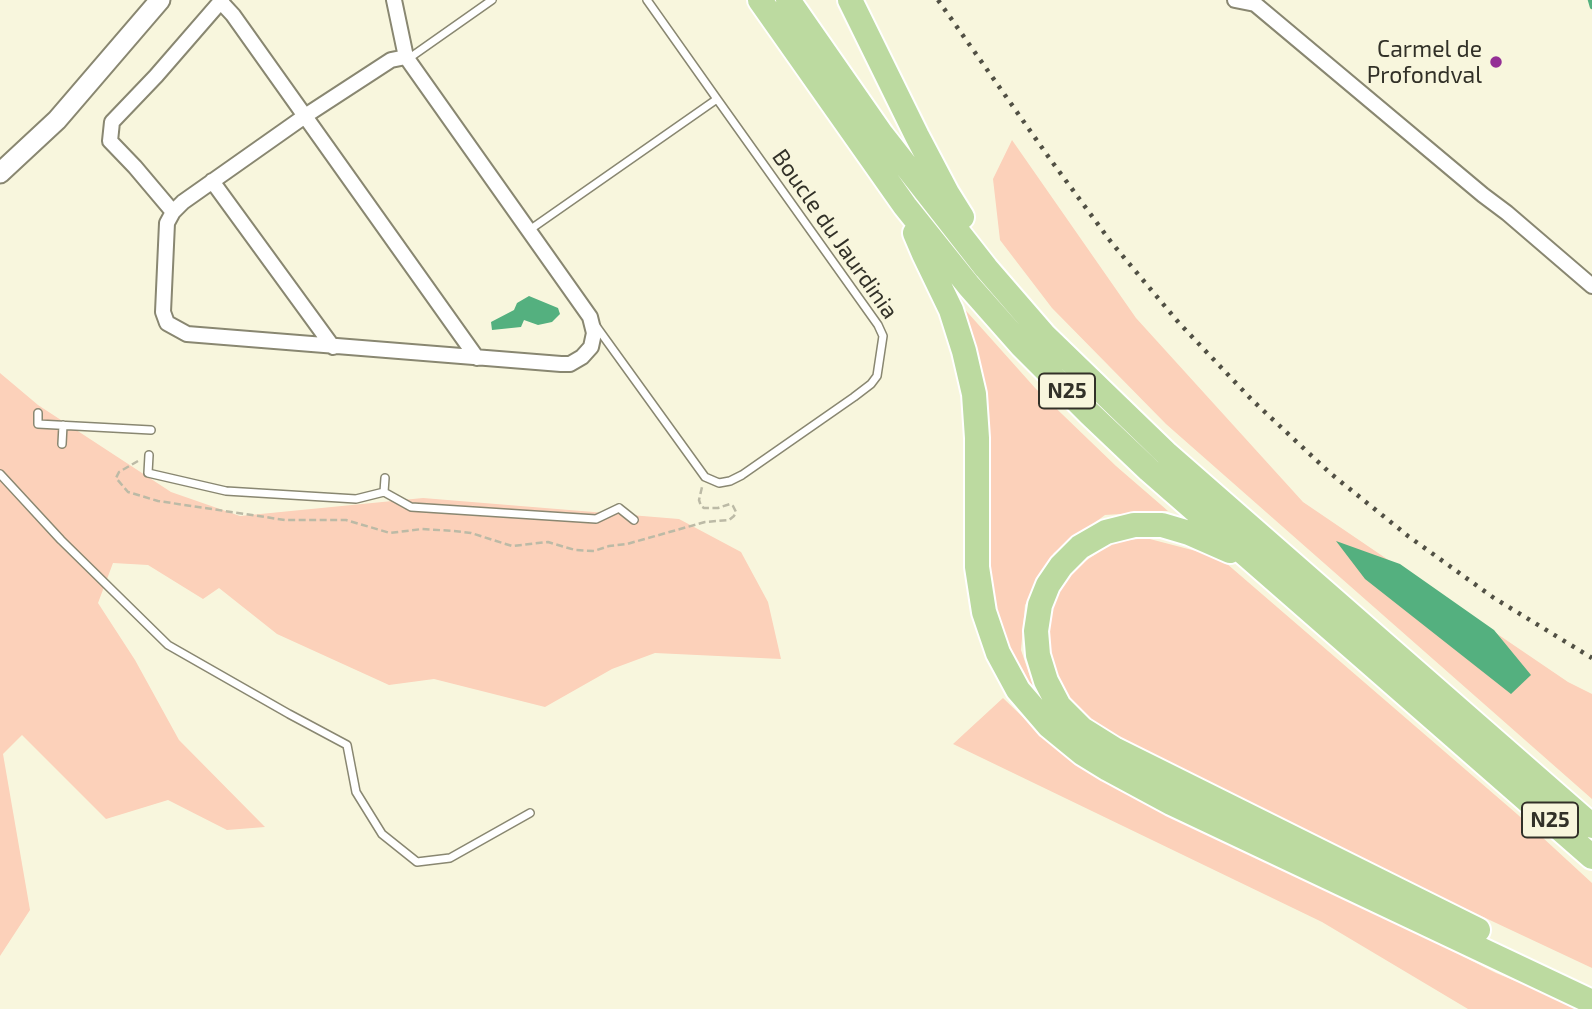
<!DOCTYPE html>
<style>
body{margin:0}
canvas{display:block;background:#f8f6dd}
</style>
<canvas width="1592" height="1009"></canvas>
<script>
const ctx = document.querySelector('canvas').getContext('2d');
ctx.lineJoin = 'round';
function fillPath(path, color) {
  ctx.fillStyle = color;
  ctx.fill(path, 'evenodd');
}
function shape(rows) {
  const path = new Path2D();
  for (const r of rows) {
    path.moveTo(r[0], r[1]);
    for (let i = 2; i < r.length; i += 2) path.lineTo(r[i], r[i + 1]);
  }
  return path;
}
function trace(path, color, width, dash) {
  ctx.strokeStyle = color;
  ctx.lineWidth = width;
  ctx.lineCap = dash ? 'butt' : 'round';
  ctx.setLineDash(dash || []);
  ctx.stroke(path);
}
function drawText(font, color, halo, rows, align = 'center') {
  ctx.font = font + ' "Exo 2",sans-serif';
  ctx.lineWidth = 5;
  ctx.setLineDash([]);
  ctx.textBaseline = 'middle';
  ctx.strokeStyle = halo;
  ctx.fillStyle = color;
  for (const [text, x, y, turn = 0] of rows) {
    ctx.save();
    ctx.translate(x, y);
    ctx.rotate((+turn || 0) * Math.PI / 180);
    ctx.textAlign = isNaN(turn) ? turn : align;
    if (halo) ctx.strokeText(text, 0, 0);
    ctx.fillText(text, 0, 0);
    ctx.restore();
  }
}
const green = shape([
 [1012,140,1136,318,1303,502,1568,682,1592,694,1592,799,1166,424,1052,308,1000,240,993,179],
 [960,304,1036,389,1116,466,1168,511,1105,515,1054,553,1025,605,1021,650,1038,700,1007,648,990,592],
 [0,373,38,405,171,492,240,516,423,498,679,519,741,552,768,602,781,659,655,653,612,669,545,707,434,679,389,685,277,634,219,588,203,599,148,565,113,563,98,603,135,660,179,740,265,827,227,830,168,800,106,819,22,735,3,754,30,910,0,956],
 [1146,538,1219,557,1517,814,1592,883,1592,968,1430,892,1151,756,1079,713,1054,670,1047,623,1067,573,1114,542],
 [1003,698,1053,746,1180,821,1345,897,1496,973,1583,1009,1468,1009,1322,922,953,744]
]);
const water = shape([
 [529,296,558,308,560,314,552,322,538,325,524,320,521,327,492,330,491,322,514,310,517,303],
 [1336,541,1400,564,1494,630,1531,675,1511,694,1365,579]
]);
const stream = shape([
 [1590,0,1592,7]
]);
const path = shape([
 [138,461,119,472,116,478,128,492,158,501,285,520,346,520,390,533,422,529,454,531,471,533,512,546,548,542,575,550,594,551,609,546,627,544,705,522,729,520,734,516,736,512,733,506,730,504,718,508,704,508,701,506,699,500,702,487]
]);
const service = shape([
 [408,59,492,0],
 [528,231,717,99,647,0],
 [596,326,705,477,719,483,730,481,742,475,854,397,871,384,877,376,883,336,878,325,717,99],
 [38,413,38,424,151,430],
 [62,444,63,425],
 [149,455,148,473,226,491,356,499,384,492,411,507,596,519,619,508],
 [0,474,61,540,168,645,289,714,347,745,356,792,382,834,417,862,450,858,530,813],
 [384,492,385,478],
 [619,508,634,520]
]);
const minor = shape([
 [394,0,406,57,590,317,594,333,591,347,582,357,570,364,561,364,187,334,167,323,163,312,167,223,173,212,183,202,305,116,391,60,406,57],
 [1235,0,1255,4,1483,195,1507,213,1592,286],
 [220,1,233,15,477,358],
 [212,181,333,347],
 [173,212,135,167,110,141,112,122,156,76,222,0]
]);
const tertiary = shape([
 [0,173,57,120,160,0]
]);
const trunk = shape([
 [760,0,905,206,969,286,1022,346,1089,413,1149,470,1592,857],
 [788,0,882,135,986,268,1044,335,1167,454,1592,826],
 [850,0,917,136,947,193,962,217],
 [915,233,924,254,951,310,964,351,974,394,977,438,977,567,984,612,998,653,1018,690,1049,726,1082,753,1108,769,1171,803,1592,1002],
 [1230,551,1189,533,1162,525,1134,525,1106,532,1080,547,1061,566,1048,585,1040,605,1036,631,1038,655,1046,681,1059,706,1082,729,1114,749,1478,930]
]);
const rail = shape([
 [938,0,1050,159,1111,242,1179,323,1252,400,1330,473,1408,536,1494,598,1592,658]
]);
const markers = [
 [1496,62,7,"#942f95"]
];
const shields = [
 [1067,391,56],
 [1550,820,56]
];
const shieldNames = [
 ["N25",1067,391],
 ["N25",1550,820]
];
const poiNames = [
 ["Carmel de",1482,49],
 ["Profondval",1482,75]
];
const streetNames = [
 ["Boucle du Jaurdinia",835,234,55]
];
fillPath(green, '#fcd1ba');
fillPath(water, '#54b07f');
trace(stream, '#54b07f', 4.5);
trace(service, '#898771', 10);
trace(minor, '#898771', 18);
trace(tertiary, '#898771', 23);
trace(trunk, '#fff', 28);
trace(path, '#bcbaa6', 2.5, [7, 3.5]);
trace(service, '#fff', 7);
trace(minor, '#fff', 14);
trace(tertiary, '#fff', 19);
trace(trunk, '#bcdaa0', 24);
trace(rail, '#515044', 4.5, [3.5, 7]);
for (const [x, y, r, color] of markers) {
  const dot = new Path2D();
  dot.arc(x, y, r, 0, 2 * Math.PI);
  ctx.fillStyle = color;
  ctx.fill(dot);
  trace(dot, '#f8f6dd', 2.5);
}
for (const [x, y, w] of shields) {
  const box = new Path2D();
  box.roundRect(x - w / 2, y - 17.5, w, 35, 5);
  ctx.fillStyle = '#f8f6dd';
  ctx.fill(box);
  trace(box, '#323128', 2);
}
drawText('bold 21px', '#323128', null, shieldNames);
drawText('23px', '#323128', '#f8f6dd', poiNames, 'right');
drawText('23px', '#323128', '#f8f6dd', streetNames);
</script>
